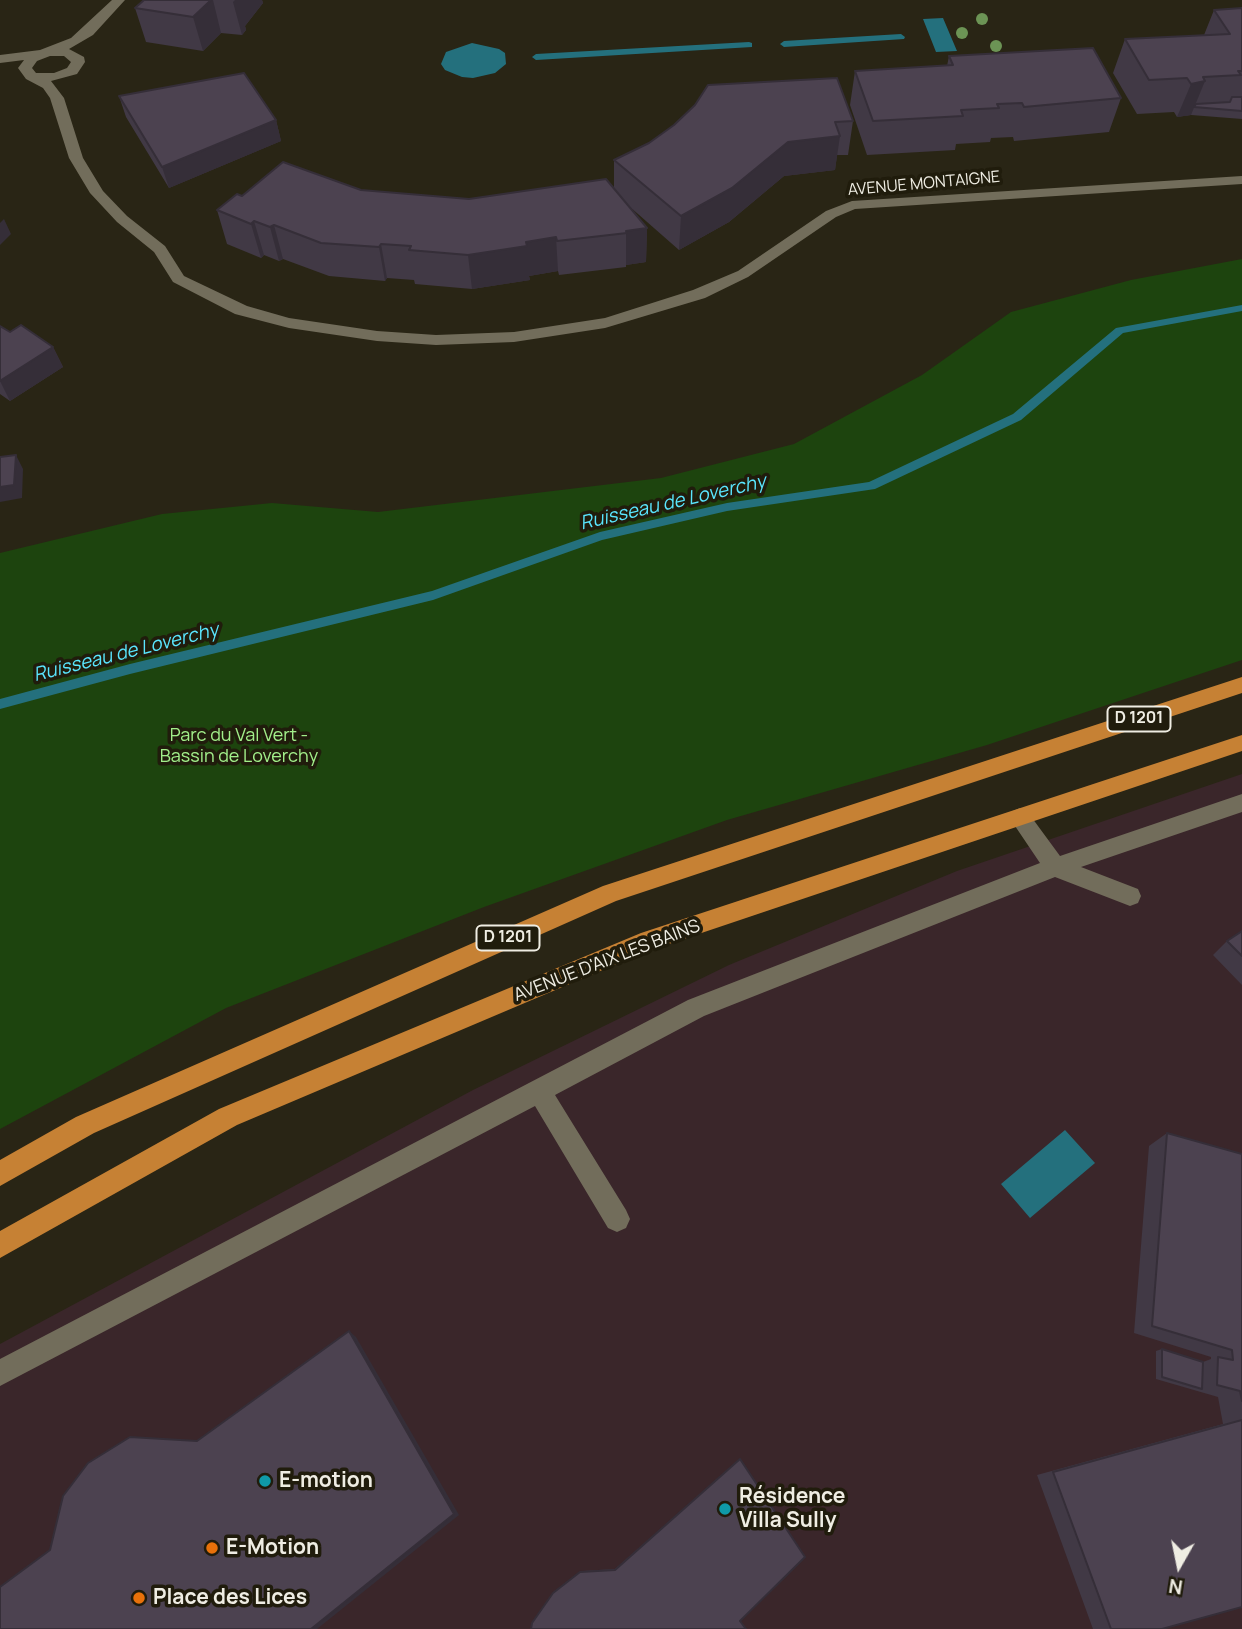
<!DOCTYPE html>
<meta charset="utf-8">
<style>
body{margin:0}
#map{position:relative;width:1242px;height:1629px;overflow:hidden;background:#292515;font-family:Manrope,sans-serif}
canvas{display:block}
.north{position:absolute;left:1144px;top:1531px;width:70px;height:70px;-webkit-text-stroke:5px #201c0c;paint-order:stroke;rotate:189deg;font-size:19px;font-weight:700;line-height:28px;text-align:center;color:#efede3}
.north::after{content:'';display:block;margin:auto;width:24px;height:32px;background:#efede3;clip-path:polygon(50% 0,100% 100%,50% 72%,0 100%)}
</style>
<div id="map">
<canvas width="1242" height="1629"></canvas>
<div class="north">N</div>
</div>
<script>
const ctx = document.querySelector('canvas').getContext('2d');
ctx.lineJoin = 'round';
function fillPath(path, color) {
  ctx.fillStyle = color;
  ctx.fill(path, 'evenodd');
}
function shape(rows) {
  const path = new Path2D();
  for (const r of rows) {
    path.moveTo(r[0], r[1]);
    for (let i = 2; i < r.length; i += 2) path.lineTo(r[i], r[i + 1]);
  }
  return path;
}
function trace(path, color, width, dash) {
  ctx.strokeStyle = color;
  ctx.lineWidth = width;
  ctx.lineCap = dash ? 'butt' : 'round';
  ctx.setLineDash(dash || []);
  ctx.stroke(path);
}
function drawText(font, color, halo, rows, align = 'center') {
  ctx.font = font + ' Manrope,sans-serif';
  ctx.lineWidth = 7;
  ctx.setLineDash([]);
  ctx.textBaseline = 'middle';
  ctx.strokeStyle = halo;
  ctx.fillStyle = color;
  for (const [text, x, y, turn = 0] of rows) {
    ctx.save();
    ctx.translate(x, y);
    ctx.rotate((+turn || 0) * Math.PI / 180);
    ctx.textAlign = isNaN(turn) ? turn : align;
    if (halo) ctx.strokeText(text, 0, 0);
    ctx.fillText(text, 0, 0);
    ctx.restore();
  }
}
const commercial = shape([
 [1242,774,1242,1629,0,1629,0,1344,473,1090,729,965,957,871]
]);
const green = shape([
 [1242,259,1242,660,987,745,727,820,484,907,226,1008,0,1129,0,553,162,514,272,503,378,512,661,478,794,444,922,375,1011,312,1131,280]
]);
const water = shape([
 [943,18,957,51,936,52,923,19],
 [472,43,499,49,505,53,506,64,495,73,473,78,462,77,445,70,441,64,446,52],
 [1065,1130,1095,1163,1030,1218,1001,1184]
]);
const stream = shape([
 [901,34,905,37,904,39,784,47,780,44,784,41,901,34],
 [749,42,752,43,752,47,536,60,532,57,536,54,749,42],
 [1242,305,1242,311,1123,333,1021,420,875,489,727,511,602,540,433,600,130,674,0,709,0,699,130,664,432,591,600,532,727,503,869,482,1013,414,1116,328,1242,305]
]);
const minor = shape([
 [112,0,125,0,93,35,69,49,84,57,85,62,77,74,51,81,64,98,83,158,103,191,127,216,165,246,184,276,247,306,289,318,377,331,436,335,514,332,605,318,693,290,738,271,826,211,852,201,1242,176,1242,184,855,209,836,217,748,277,705,298,605,328,514,342,436,345,377,341,289,328,235,314,173,282,154,252,117,222,90,193,69,158,50,98,43,88,26,79,18,68,24,60,0,63,0,55,40,50,71,38,112,0],
 [50,56,64,56,71,62,67,68,54,73,36,73,32,68,37,61,50,56],
 [1242,794,1242,812,1081,867,1138,889,1141,896,1138,903,1130,906,1055,877,704,1016,555,1095,626,1210,630,1219,626,1228,617,1232,608,1228,535,1106,0,1386,0,1359,688,1000,1040,863,1013,823,1009,817,1013,811,1020,808,1027,811,1060,856,1242,794]
]);
const major = shape([
 [1242,677,1242,693,616,901,94,1133,0,1186,0,1160,76,1117,603,886,1242,677],
 [1242,735,1242,751,645,952,237,1125,0,1258,0,1231,219,1109,641,933,1242,735]
]);
const trees = [
 [982,19],
 [962,33],
 [996,46]
];
const wall = shape([
 [144,0,262,0,263,3,245,26,246,30,242,35,221,33,203,51,146,42,135,8],
 [1242,8,1242,119,1191,115,1177,117,1174,112,1137,114,1113,73,1125,39,1204,35,1214,10],
 [949,56,1121,98,1109,132,1014,141,1013,137,991,138,990,142,956,144,955,150,867,155,850,105,855,71,947,66],
 [119,96,276,120,281,141,169,188,126,117],
 [853,121,848,155,837,155,835,170,784,176,729,222,679,250,630,207,647,228,646,262,626,265,626,267,559,275,558,271,529,276,530,280,472,289,415,284,414,280,387,278,385,281,329,276,283,259,279,261,264,255,261,258,227,244,217,210,242,196,361,190,469,199,614,188,614,160,649,143,674,125],
 [0,326,10,332,53,347,63,367,10,401,0,394],
 [1242,931,1242,985,1213,955,1227,941],
 [1167,1133,1242,1154,1242,1607,1162,1629,1093,1629,1037,1475,1223,1424,1218,1397,1156,1379,1156,1351,1162,1349,1203,1362,1211,1359,1211,1357,1134,1333,1149,1146],
 [740,1459,740,1621,553,1593,582,1571,615,1569]
]);
const shadedWall = shape([
 [211,0,213,0,221,33,203,51,193,17],
 [235,0,262,0,263,3,245,26,246,30,242,35,233,2],
 [1205,81,1191,115,1177,117,1191,84],
 [276,120,281,141,169,188,162,167],
 [840,136,835,170,784,176,729,222,679,250,681,216,788,142],
 [4,219,11,234,0,245,0,223],
 [254,221,264,255,261,258,251,224],
 [274,225,283,259,279,261,270,227],
 [647,228,646,262,626,265,626,231],
 [556,237,558,271,529,276,530,280,472,289,468,255,526,242],
 [381,244,387,278,385,281,379,247],
 [53,347,63,367,10,401,0,381],
 [16,455,23,469,22,498,0,502,0,487],
 [349,1331,356,1337,459,1515,317,1629,311,1629]
]);
const building = shape([
 [144,0,211,0,193,17,135,8,144,0],
 [1242,8,1242,71,1238,71,1241,75,1203,77,1205,81,1191,84,1187,78,1149,80,1125,39,1230,34,1214,10,1242,8],
 [1093,48,1121,98,1024,107,1022,103,997,104,999,108,961,110,963,116,873,121,855,71,953,65,949,56,1093,48],
 [244,73,276,120,162,167,119,96,244,73],
 [837,78,853,121,835,122,840,136,788,142,732,188,681,216,614,160,649,143,674,125,695,105,708,85,837,78],
 [1232,97,1242,97,1242,111,1194,107,1196,104,1230,102,1232,97],
 [283,162,361,190,469,199,606,179,647,228,626,231,627,233,557,241,556,237,526,242,527,246,468,255,409,250,411,246,381,244,379,247,321,243,274,225,270,227,254,221,251,224,217,210,237,194,242,196,283,162],
 [21,325,53,347,0,381,0,326,10,332,21,325],
 [16,455,14,485,0,487,0,457,16,455],
 [1242,931,1242,956,1227,941,1242,931],
 [1167,1133,1242,1154,1242,1401,1240,1391,1217,1385,1218,1357,1233,1360,1232,1350,1152,1326,1167,1133],
 [349,1331,454,1514,311,1629,0,1629,0,1587,50,1550,63,1496,88,1463,130,1437,197,1441,349,1331],
 [1162,1349,1203,1362,1202,1389,1162,1377,1162,1349],
 [1242,1420,1242,1607,1162,1629,1111,1629,1053,1472,1242,1420],
 [740,1459,805,1557,740,1621,746,1629,531,1629,532,1623,553,1593,580,1572,615,1570,740,1459]
]);
const markers = [
 [265,1481,7,"#0f9aa8"],
 [725,1509,7,"#0f9aa8"],
 [212,1548,7,"#e8710a"],
 [139,1598,7,"#e8710a"]
];
const farStreetnames = [
 ["AVENUE MONTAIGNE",924,184,-5]
];
const shields = [
 [1139,719,63],
 [508,938,63]
];
const shieldNames = [
 ["D 1201",1139,719],
 ["D 1201",508,938]
];
const parkNames = [
 ["Parc du Val Vert -",239,736],
 ["Bassin de Loverchy",239,757]
];
const streetNames = [
 ["AVENUE D'AIX LES BAINS",607,961,-21]
];
const waterNames = [
 ["Ruisseau de Loverchy",673,503,-13],
 ["Ruisseau de Loverchy",126,653,-14]
];
const nearPoinames = [
 ["E-motion",279,1481],
 ["Résidence",739,1497],
 ["Villa Sully",739,1521],
 ["E-Motion",226,1548],
 ["Place des Lices",153,1598]
];
fillPath(commercial, '#3a262a');
fillPath(green, '#1d440e');
fillPath(water, '#24707d');
fillPath(stream, '#24707d');
fillPath(minor, '#726d5b');
fillPath(major, '#c68134');
ctx.fillStyle = '#6c9455';
for (const [x, y] of trees) {
  ctx.beginPath();
  ctx.arc(x, y, 6, 0, 2 * Math.PI);
  ctx.fill();
}
fillPath(wall, '#413945');
fillPath(shadedWall, '#352e38');
fillPath(building, '#4c4250');
trace(building, '#352e38', 2);
for (const [x, y, r, color] of markers) {
  const dot = new Path2D();
  dot.arc(x, y, r, 0, 2 * Math.PI);
  ctx.fillStyle = color;
  ctx.fill(dot);
  trace(dot, '#201c0c', 2.5);
}
drawText('16px', '#efede3', '#201c0c', farStreetnames);
for (const [x, y, w] of shields) {
  const box = new Path2D();
  box.roundRect(x - w / 2, y - 12.5, w, 25, 5);
  ctx.fillStyle = '#201c0c';
  ctx.fill(box);
  trace(box, '#efede3', 2);
}
drawText('bold 16px', '#efede3', null, shieldNames);
drawText('18px', '#a2ef8a', '#201c0c', parkNames);
drawText('18px', '#efede3', '#201c0c', streetNames);
drawText('italic 19px', '#5ae6fe', '#201c0c', waterNames);
drawText('bold 21px', '#efede3', '#201c0c', nearPoinames, 'left');
</script>
